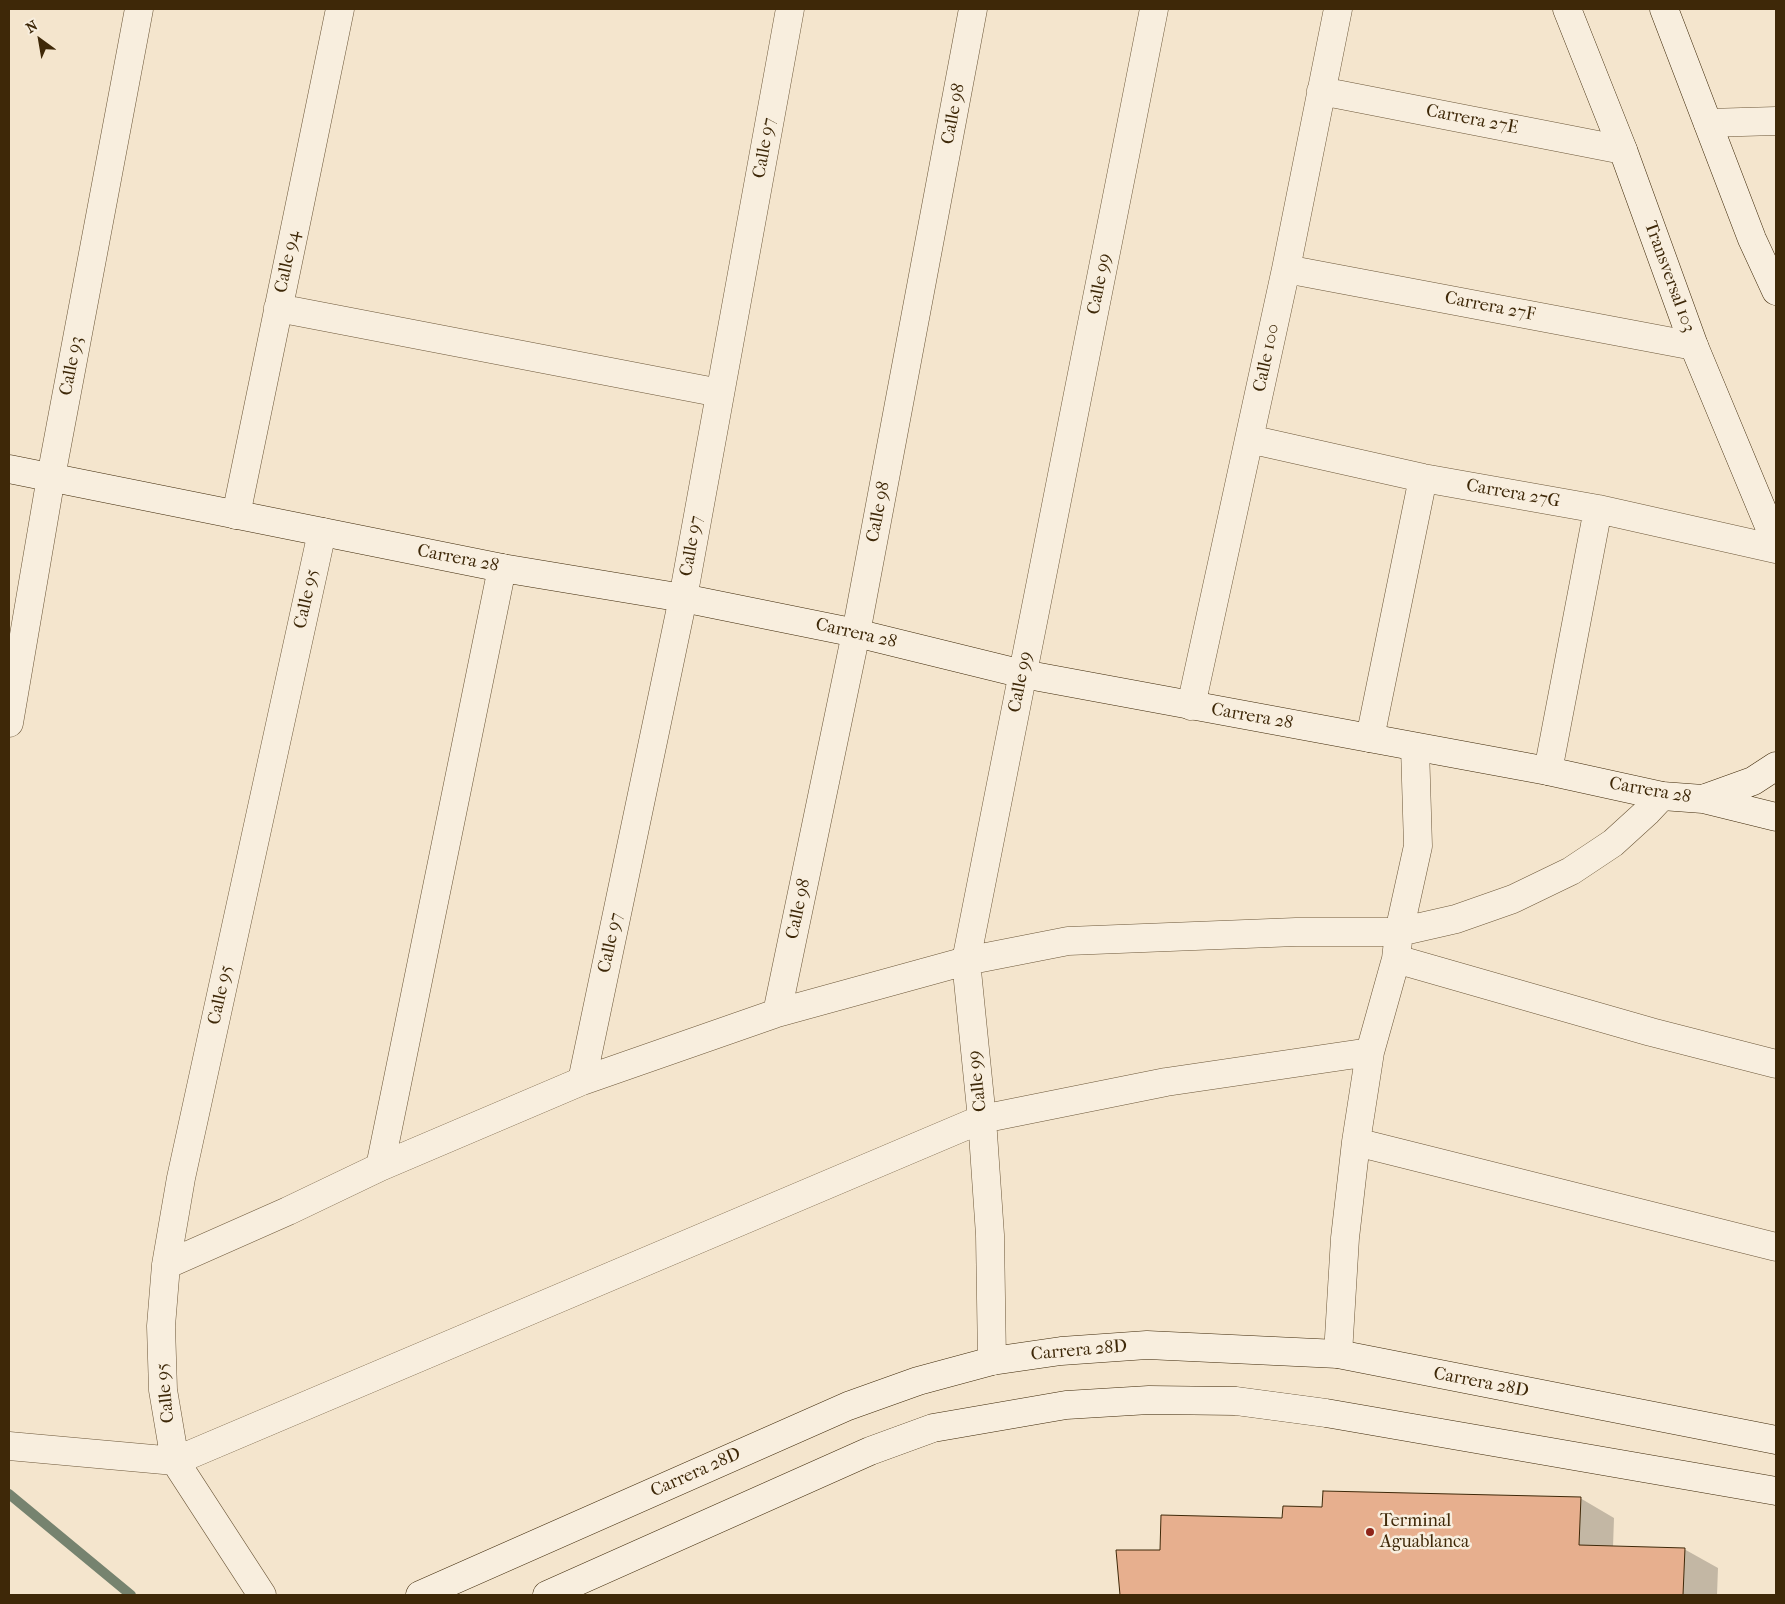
<!DOCTYPE html>
<style>
body{margin:0}
#map{position:relative;width:1785px;height:1604px;overflow:hidden;background:#f4e5cd;font-family:"IM FELL French Canon",serif}
canvas{display:block}
.frame{position:absolute;inset:0;border:10px solid #3e2808;pointer-events:none}
.north{position:absolute;left:15px;top:15px;width:50px;height:50px;-webkit-text-stroke:4px #f8eede;paint-order:stroke;rotate:328deg;font-size:14px;font-weight:700;line-height:20px;text-align:center;color:#3e2808}
.north::after{content:'';display:block;margin:auto;width:18px;height:22px;background:#3e2808;clip-path:polygon(50% 0,100% 100%,50% 72%,0 100%)}
</style>
<div id="map">
<canvas width="1785" height="1604"></canvas>
<div class="frame"></div>
<div class="north">N</div>
</div>
<script>
const ctx = document.querySelector('canvas').getContext('2d');
ctx.lineJoin = 'round';
function fillPath(path, color) {
  ctx.fillStyle = color;
  ctx.fill(path, 'evenodd');
}
function shape(rows) {
  const path = new Path2D();
  for (const r of rows) {
    path.moveTo(r[0], r[1]);
    for (let i = 2; i < r.length; i += 2) path.lineTo(r[i], r[i + 1]);
  }
  return path;
}
function trace(path, color, width, dash) {
  ctx.strokeStyle = color;
  ctx.lineWidth = width;
  ctx.lineCap = dash ? 'butt' : 'round';
  ctx.setLineDash(dash || []);
  ctx.stroke(path);
}
function drawText(font, color, halo, rows, align = 'center') {
  ctx.font = font + ' "IM FELL French Canon",serif';
  ctx.lineWidth = 5;
  ctx.setLineDash([]);
  ctx.textBaseline = 'middle';
  ctx.strokeStyle = halo;
  ctx.fillStyle = color;
  for (const [text, x, y, turn = 0] of rows) {
    ctx.save();
    ctx.translate(x, y);
    ctx.rotate((+turn || 0) * Math.PI / 180);
    ctx.textAlign = isNaN(turn) ? turn : align;
    if (halo) ctx.strokeText(text, 0, 0);
    ctx.fillText(text, 0, 0);
    ctx.restore();
  }
}
const shadow = shape([
 [1580,1498,1614,1518,1613,1547,1684,1549,1718,1568,1717,1595,1122,1595,1117,1551,1161,1551,1323,1509]
]);
const stream = shape([
 [9,1494,131,1595]
]);
const building = shape([
 [1323,1491,1581,1497,1579,1545,1685,1548,1683,1595,1120,1595,1116,1550,1160,1550,1161,1515,1282,1518,1283,1506,1322,1507,1323,1491]
]);
const street = shape([
 [1321,91,1623,150],
 [1708,123,1776,121],
 [1286,269,1694,346],
 [278,308,720,393],
 [1249,439,1423,478,1598,509,1776,549],
 [236,515,340,9],
 [322,532,181,1178,166,1265,161,1326,163,1390,175,1461,982,1119,1166,1082,1370,1052],
 [1191,706,1286,269,1338,9],
 [9,723,51,477,139,9],
 [1370,738,1423,478],
 [1548,771,1598,509],
 [1396,959,1651,1032,1776,1064],
 [777,1013,856,633,973,9],
 [582,1081,683,598,790,9],
 [1356,1142,1776,1247],
 [380,1167,502,568],
 [166,1265,288,1211,380,1167,582,1081,777,1013,966,961,1068,941,1296,932,1399,932,1456,919,1513,899,1571,871,1613,843,1647,812,1662,796],
 [1338,1354,1345,1238,1356,1142,1370,1052,1396,959,1399,932,1418,846,1415,747],
 [992,1361,990,1235,982,1119,966,961,1154,9],
 [9,1446,175,1461,262,1595]
]);
const secondary = shape([
 [1567,9,1623,150,1694,346,1776,543],
 [1664,9,1752,239,1776,291],
 [9,469,502,568,683,598,856,633,1023,674,1548,771,1662,796,1703,799,1776,817],
 [1703,799,1753,781,1776,766],
 [420,1595,848,1406,918,1381,992,1361,1061,1351,1147,1345,1338,1354,1776,1440],
 [547,1595,870,1451,933,1428,1066,1405,1149,1400,1236,1401,1326,1413,1776,1491]
]);
const markers = [
 [1370,1532,5,"#8f2418"]
];
const streetNames = [
 ["Calle 98",954,114,-79],
 ["Carrera 27E",1472,120,11],
 ["Calle 97",765,148,-80],
 ["Calle 94",288,262,-78],
 ["Transversal 103",1669,277,70],
 ["Calle 99",1100,284,-79],
 ["Carrera 27F",1490,307,11],
 ["Calle 100",1267,358,-78],
 ["Calle 93",72,366,-79],
 ["Carrera 27G",1513,494,10],
 ["Calle 98",879,512,-79],
 ["Calle 97",692,546,-80],
 ["Carrera 28",458,559,11],
 ["Calle 95",307,599,-78],
 ["Carrera 28",856,634,13],
 ["Calle 99",1021,682,-79],
 ["Carrera 28",1252,717,10],
 ["Carrera 28",1650,791,10],
 ["Calle 98",799,909,-78],
 ["Calle 97",611,943,-78],
 ["Calle 95",221,995,-78],
 ["Calle 99",978,1081,-96],
 ["Carrera 28D",1079,1351,-5],
 ["Carrera 28D",1481,1383,11],
 ["Calle 95",166,1393,-96],
 ["Carrera 28D",696,1473,-24]
];
const poiNames = [
 ["Terminal",1380,1522],
 ["Aguablanca",1380,1543]
];
fillPath(shadow, '#0003');
trace(stream, '#76836f', 10);
fillPath(building, '#e7af8e');
trace(building, '#3e2808', 1);
trace(street, '#6c5739', 29);
trace(secondary, '#3e2808', 29);
trace(street, '#f8eede', 28);
trace(secondary, '#f8eede', 28);
for (const [x, y, r, color] of markers) {
  const dot = new Path2D();
  dot.arc(x, y, r, 0, 2 * Math.PI);
  ctx.fillStyle = color;
  ctx.fill(dot);
  trace(dot, '#f8eede', 2);
}
drawText('18px', '#3e2808', '#f8eede', streetNames);
drawText('18px', '#3e2808', '#f8eede', poiNames, 'left');
</script>
